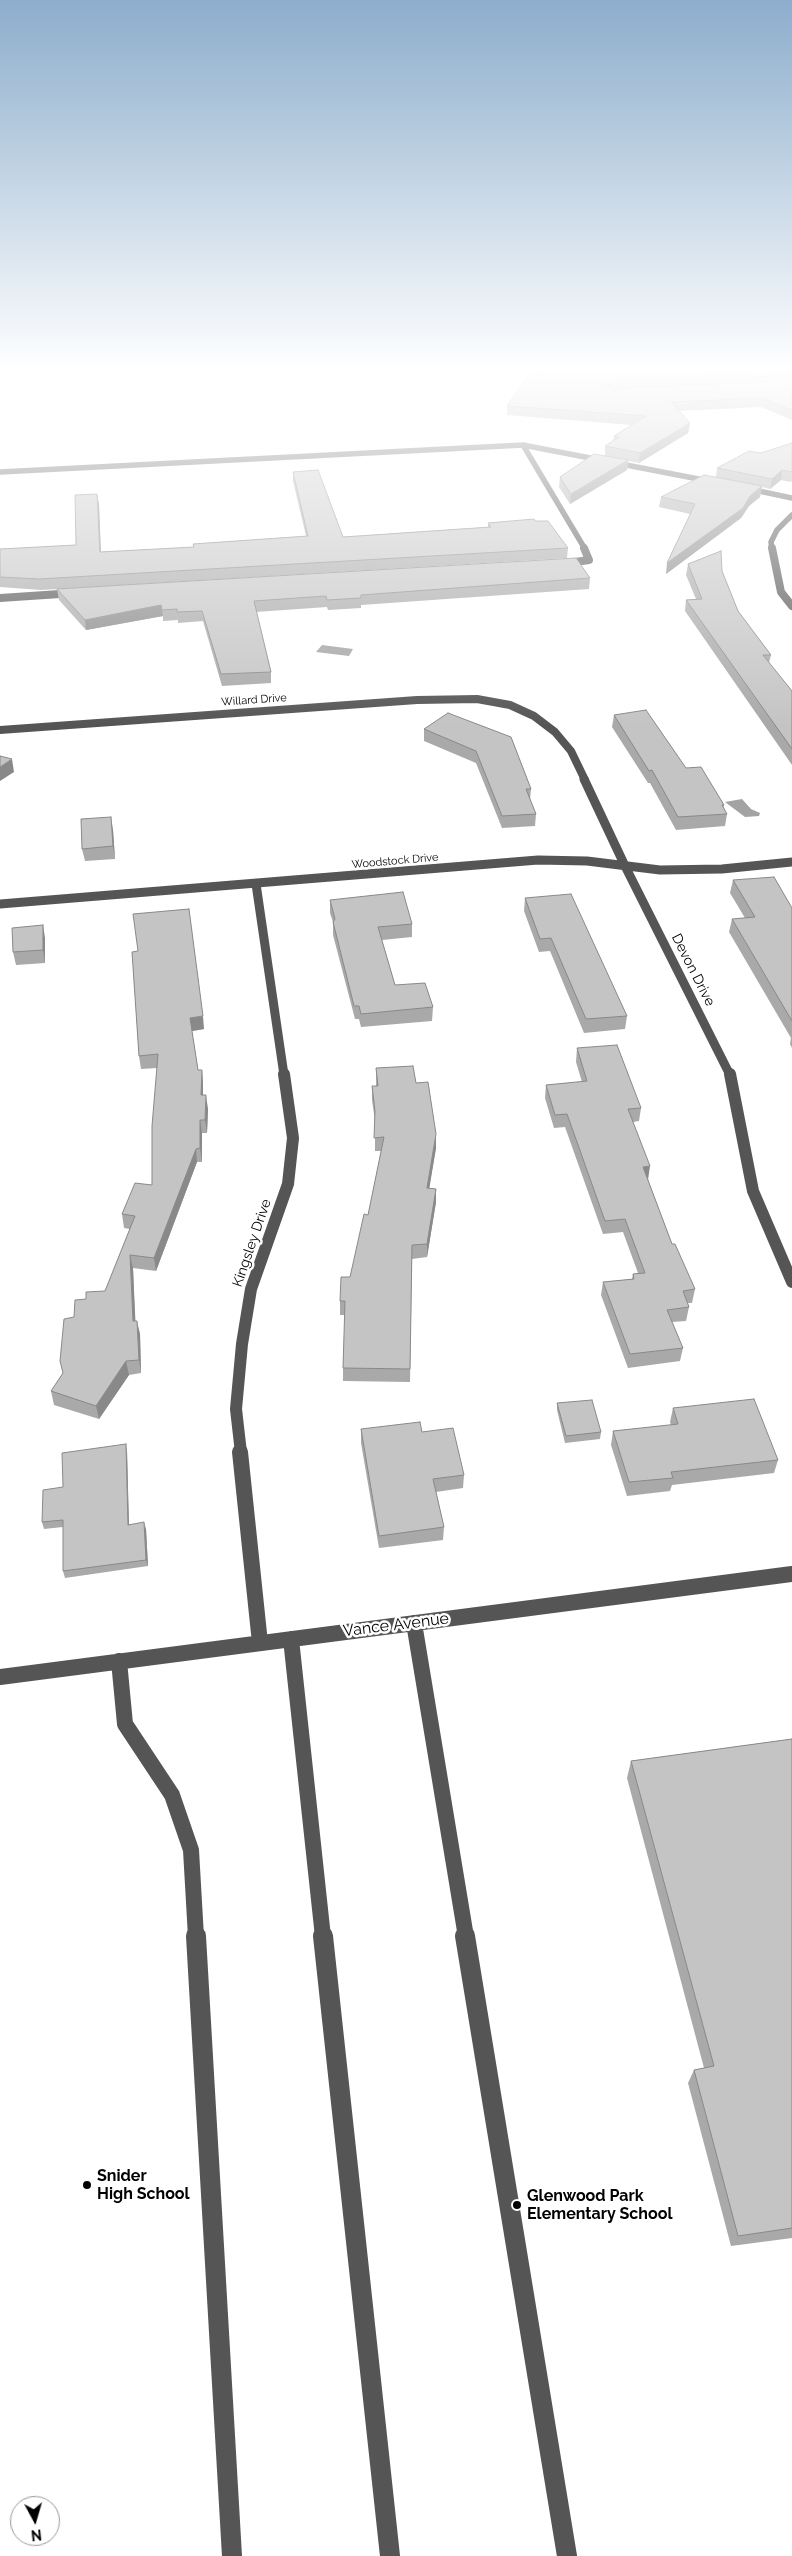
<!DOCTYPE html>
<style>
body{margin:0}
#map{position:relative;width:792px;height:2556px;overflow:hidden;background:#fff;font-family:Raleway,sans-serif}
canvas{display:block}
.north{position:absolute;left:10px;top:2496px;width:50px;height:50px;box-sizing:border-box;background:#fff;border:1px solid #999;border-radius:50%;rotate:174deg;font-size:14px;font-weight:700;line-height:20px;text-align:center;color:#000}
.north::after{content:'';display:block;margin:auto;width:18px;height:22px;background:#000;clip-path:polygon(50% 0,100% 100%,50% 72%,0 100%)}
</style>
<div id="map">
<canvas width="792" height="2556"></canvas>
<div class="north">N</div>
</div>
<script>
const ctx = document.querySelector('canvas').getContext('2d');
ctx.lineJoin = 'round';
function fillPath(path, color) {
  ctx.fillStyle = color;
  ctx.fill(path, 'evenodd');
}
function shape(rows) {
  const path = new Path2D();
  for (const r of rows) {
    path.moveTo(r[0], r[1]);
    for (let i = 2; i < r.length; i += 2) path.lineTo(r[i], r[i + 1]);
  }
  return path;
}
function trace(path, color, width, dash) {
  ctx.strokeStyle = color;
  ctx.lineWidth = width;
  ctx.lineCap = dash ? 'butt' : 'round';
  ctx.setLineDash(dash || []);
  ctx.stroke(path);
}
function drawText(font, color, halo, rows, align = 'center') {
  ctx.font = font + ' Raleway,sans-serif';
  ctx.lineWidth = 5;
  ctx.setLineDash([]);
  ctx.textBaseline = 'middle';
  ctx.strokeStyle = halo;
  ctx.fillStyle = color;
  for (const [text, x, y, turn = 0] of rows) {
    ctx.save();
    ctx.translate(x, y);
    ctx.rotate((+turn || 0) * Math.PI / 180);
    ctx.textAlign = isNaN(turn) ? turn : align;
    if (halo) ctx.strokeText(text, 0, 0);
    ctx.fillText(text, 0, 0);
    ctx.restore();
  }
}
const water = shape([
 [322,645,353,649,349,656,316,652],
 [742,799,751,809,760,813,759,816,745,817,725,802]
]);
const minorFar5 = shape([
 [523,445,585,549],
 [0,472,523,445,714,482],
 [745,488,792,498],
 [772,549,771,542,777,530,792,515]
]);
const minorFar4 = shape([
 [772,548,781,592,792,606],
 [561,564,589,560,584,548],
 [0,598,75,593],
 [0,730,417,700,477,699,510,705,534,716,555,732,571,751,585,780]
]);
const minorFar3 = shape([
 [584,779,625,866,730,1075],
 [256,884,284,1075],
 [0,904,538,860,587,861,660,870,722,869,792,862]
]);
const minorFar2 = shape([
 [730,1074,753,1191,792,1282],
 [241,1453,236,1409,242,1344,251,1289,288,1184,293,1138,284,1074]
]);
const minorFar1 = shape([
 [240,1452,260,1643],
 [414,1623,466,1937],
 [291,1639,323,1937],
 [119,1661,125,1724,172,1795,191,1850,196,1937],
 [0,1677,792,1574]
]);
const minor = shape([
 [196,1936,232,2556],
 [323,1936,390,2556],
 [465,1936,567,2556]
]);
const wall = shape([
 [792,368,792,420,761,407,679,411,690,423,688,433,639,463,628,461,627,470,570,504,559,487,560,477,605,456,605,446,613,441,614,436,632,425,507,415,507,406,529,374],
 [792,443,792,481,790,482,781,480,770,489,762,487,760,497,749,506,741,518,666,574,690,514,659,507,661,497,716,477,717,468,761,453],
 [293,472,343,537,488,527,488,523,535,521,568,548,567,558,41,590,0,587,0,549,76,545,99,504,101,552,193,547,193,544,306,536,293,481],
 [688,564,722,571,738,611,771,655,769,663,792,691,792,765,685,611,686,600,696,599,686,575],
 [590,578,589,589,361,605,361,608,328,610,327,607,256,612,271,672,271,683,222,686,203,621,178,623,178,620,163,621,163,616,86,630,59,600,57,589],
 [614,715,686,768,724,805,723,808,727,814,725,826,676,830,650,783,648,783,612,727],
 [424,729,511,737,531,789,530,800,536,814,535,826,502,828,476,763,424,741],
 [113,830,115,859,85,861,82,849],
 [733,880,792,908,792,1048,790,1044,791,1038,729,932,732,919,745,918,730,893],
 [525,898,627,1016,625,1029,584,1033,550,951,539,952,524,911],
 [330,900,412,924,412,937,382,940,395,985,433,1007,432,1021,361,1027,359,1019,355,1019,333,935,333,922,330,913],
 [45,938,45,963,16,965,13,952],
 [132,952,204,1029,192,1031,198,1070,202,1070,203,1084,203,1095,208,1109,207,1133,202,1133,202,1162,197,1162,156,1271,133,1268,135,1321,140,1334,141,1373,129,1375,99,1419,54,1405,51,1391,63,1373,74,1317,86,1299,105,1291,130,1229,124,1228,122,1214,152,1185,157,1068,141,1069,139,1056],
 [577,1048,641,1108,639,1121,633,1122,648,1180,672,1244,695,1289,692,1303,687,1303,689,1307,686,1321,672,1322,683,1348,680,1361,628,1368,601,1295,603,1282,632,1279,633,1274,638,1273,623,1232,603,1234,565,1127,554,1128,545,1098,546,1085,582,1082,576,1062],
 [376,1068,416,1083,436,1148,429,1188,436,1189,436,1202,427,1257,412,1259,410,1382,343,1381,343,1368,345,1315,340,1315,340,1301,350,1277,368,1215,381,1151,375,1151,375,1121,372,1100,372,1086,376,1086],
 [557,1403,601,1432,600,1439,565,1443,557,1410],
 [673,1408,778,1460,774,1473,672,1485,670,1491,627,1496,611,1445,613,1431,671,1425,670,1422],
 [361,1429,422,1432,464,1475,463,1488,436,1492,444,1527,443,1540,379,1548,361,1443],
 [127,1451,129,1524,146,1529,148,1566,65,1578,63,1571,63,1527,44,1529,42,1522,63,1487],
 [792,1739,792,2238,731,2246,688,2083,694,2070,704,2068,627,1778,631,1761]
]);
const shadedWall = shape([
 [612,380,611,389,607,385],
 [690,423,688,433,639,463,640,453],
 [628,460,627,470,570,504,571,494],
 [782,470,781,480,770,489,772,479],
 [762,486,760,497,749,506,741,518,666,574,667,563],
 [97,494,99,504,101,562,100,552],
 [161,605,163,616,86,630,85,620],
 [12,759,14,772,0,781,0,767],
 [111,817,113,830,115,859,113,846],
 [43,925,45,938,45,963,43,950],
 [203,1016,204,1029,192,1031,190,1018],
 [202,1070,203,1084,203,1109,201,1095],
 [206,1095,208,1109,207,1133,205,1120],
 [200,1120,202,1133,202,1162,200,1148],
 [436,1134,436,1148,427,1202,427,1188],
 [196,1149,197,1162,156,1271,154,1258],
 [650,1166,648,1180,643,1167],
 [436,1189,436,1202,427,1257,427,1244],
 [130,1255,133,1268,136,1334,133,1321],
 [137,1321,140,1334,141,1373,139,1360],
 [126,1361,129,1375,99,1419,96,1406],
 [126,1444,127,1451,129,1531,128,1525],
 [144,1522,146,1529,148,1566,146,1560]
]);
const building = shape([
 [557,368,792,368,792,372,612,380,607,385,612,389,792,380,792,410,762,398,671,402,690,423,640,453,605,446,619,437,614,436,646,416,507,406,529,374,557,368],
 [792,443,792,472,782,470,772,479,717,468,749,451,761,453,792,443],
 [594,454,628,460,571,494,560,477,594,454],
 [318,470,343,537,491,527,488,523,534,519,535,521,548,521,568,548,39,579,0,577,0,549,76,545,75,495,97,494,100,552,194,547,193,544,308,536,293,472,318,470],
 [704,475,762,486,750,496,743,508,667,563,695,504,661,497,704,475],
 [721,551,722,571,738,611,771,655,763,655,792,691,792,749,686,600,702,599,688,564,721,551],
 [576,558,590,578,361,595,361,598,327,600,326,596,254,601,271,672,221,674,202,611,177,612,177,609,162,610,161,605,85,620,57,589,576,558],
 [646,710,686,768,701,767,724,805,722,805,727,814,678,817,652,770,649,771,614,715,646,710],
 [448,713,511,737,531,789,526,789,536,814,502,816,476,751,424,729,448,713],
 [0,756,12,759,0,767,0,756],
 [111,817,113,846,82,849,81,819,111,817],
 [774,877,792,908,792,1021,732,919,755,917,733,880,774,877],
 [403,892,412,924,378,927,395,985,425,983,433,1007,361,1014,359,1006,354,1006,333,922,335,919,330,900,403,892],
 [571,894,627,1016,586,1019,551,938,540,939,525,898,571,894],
 [189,909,203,1016,190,1018,198,1070,202,1070,201,1095,206,1095,205,1120,200,1120,200,1148,196,1149,154,1258,130,1255,133,1321,137,1321,139,1360,126,1361,96,1406,51,1391,63,1373,60,1361,64,1319,74,1317,75,1300,86,1299,86,1292,105,1291,135,1216,122,1214,135,1183,152,1185,152,1126,158,1054,139,1056,132,952,138,951,133,914,189,909],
 [43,925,43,950,13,952,12,928,43,925],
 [617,1045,641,1108,628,1109,650,1166,643,1167,672,1244,675,1244,695,1289,683,1291,689,1307,667,1310,683,1348,630,1354,603,1282,634,1279,633,1274,645,1273,625,1219,605,1221,567,1114,555,1115,546,1085,587,1081,577,1048,617,1045],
 [413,1066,416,1083,428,1082,436,1134,427,1188,436,1189,427,1244,412,1245,410,1369,343,1368,345,1301,340,1301,341,1277,350,1277,364,1214,368,1215,384,1137,374,1138,375,1111,372,1086,378,1086,376,1068,413,1066],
 [754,1399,778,1460,671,1472,673,1478,629,1482,613,1431,678,1424,673,1408,754,1399],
 [592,1400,601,1432,566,1436,557,1403,592,1400],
 [420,1422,422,1432,453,1428,464,1475,433,1479,444,1527,379,1536,361,1429,420,1422],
 [126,1444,128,1525,144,1522,146,1560,63,1571,63,1520,42,1522,43,1490,63,1487,62,1453,126,1444],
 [792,1739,792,2228,738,2236,694,2070,714,2066,631,1761,792,1739]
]);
const markers = [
 [87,2185,5,"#000"],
 [517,2205,5,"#000"]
];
const farStreetnames = [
 ["Willard Drive",254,700,-4],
 ["Woodstock Drive",395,861,-5]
];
const streetNames = [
 ["Devon Drive",693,970,63],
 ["Kingsley Drive",252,1243,-71]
];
const nearStreetnames = [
 ["Vance Avenue",396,1625,-7]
];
const nearPoinames = [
 ["Snider",97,2176],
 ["High School",97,2194],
 ["Glenwood Park",527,2196],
 ["Elementary School",527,2214]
];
fillPath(water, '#a3a3a3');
trace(minorFar5, '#555', 5.5);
trace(minorFar4, '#555', 8);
trace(minorFar3, '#555', 9);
trace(minorFar2, '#555', 12);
trace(minorFar1, '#555', 16);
trace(minor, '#555', 20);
fillPath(wall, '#a9a9a9');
fillPath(shadedWall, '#898989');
fillPath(building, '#c4c4c4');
trace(building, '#898989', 1);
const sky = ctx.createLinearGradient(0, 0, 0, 726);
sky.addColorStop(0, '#8cadcc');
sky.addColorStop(0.51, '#fff');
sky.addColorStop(1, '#ffffff00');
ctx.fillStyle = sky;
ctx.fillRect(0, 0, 792, 726);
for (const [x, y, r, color] of markers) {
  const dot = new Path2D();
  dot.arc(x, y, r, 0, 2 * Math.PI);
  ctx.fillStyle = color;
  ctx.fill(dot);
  trace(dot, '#fff', 2);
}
drawText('11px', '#000', '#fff', farStreetnames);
drawText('14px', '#000', '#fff', streetNames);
drawText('16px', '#000', '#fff', nearStreetnames);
drawText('bold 16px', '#000', '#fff', nearPoinames, 'left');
</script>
